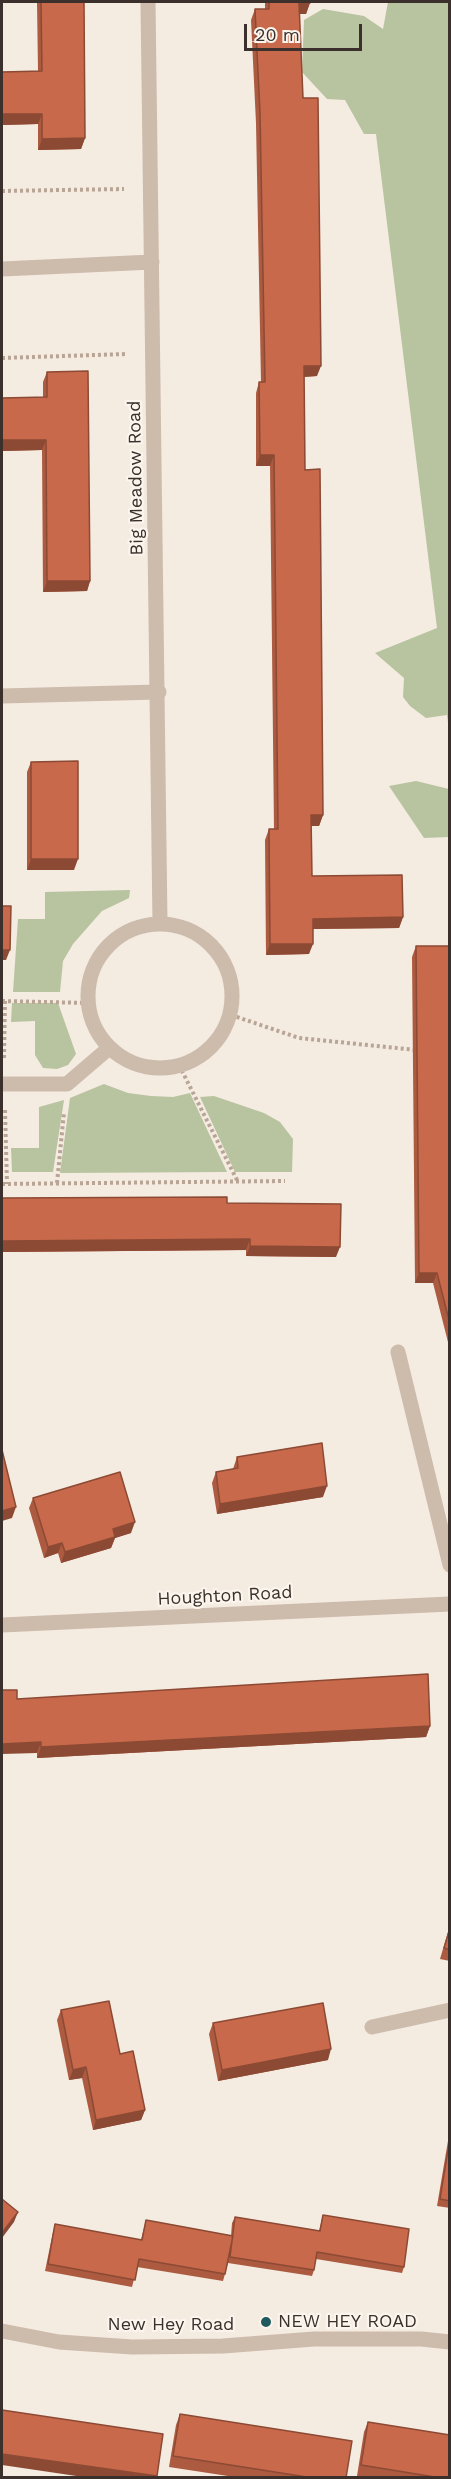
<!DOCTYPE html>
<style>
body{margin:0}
#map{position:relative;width:451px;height:2479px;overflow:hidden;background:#f4ebe1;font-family:"Work Sans",sans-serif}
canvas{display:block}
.frame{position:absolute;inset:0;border:3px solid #3b302b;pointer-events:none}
.scale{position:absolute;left:244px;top:24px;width:118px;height:27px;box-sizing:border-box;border:3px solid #3b302b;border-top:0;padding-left:8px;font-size:18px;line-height:21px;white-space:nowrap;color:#3b302b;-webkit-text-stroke:4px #fbf5ee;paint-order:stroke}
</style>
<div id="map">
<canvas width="451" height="2479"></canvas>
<div class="frame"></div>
<div class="scale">20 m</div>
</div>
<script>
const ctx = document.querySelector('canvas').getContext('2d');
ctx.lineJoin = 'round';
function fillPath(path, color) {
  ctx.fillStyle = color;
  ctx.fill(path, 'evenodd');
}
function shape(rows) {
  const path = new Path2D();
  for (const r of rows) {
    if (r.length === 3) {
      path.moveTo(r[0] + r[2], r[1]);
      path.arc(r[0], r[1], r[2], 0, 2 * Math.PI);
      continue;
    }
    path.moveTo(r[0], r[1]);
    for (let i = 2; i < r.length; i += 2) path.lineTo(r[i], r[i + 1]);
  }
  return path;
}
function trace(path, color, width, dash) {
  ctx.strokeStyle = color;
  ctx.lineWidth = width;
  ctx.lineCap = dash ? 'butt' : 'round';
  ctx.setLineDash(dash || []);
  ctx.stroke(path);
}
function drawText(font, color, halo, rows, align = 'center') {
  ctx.font = font + ' "Work Sans",sans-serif';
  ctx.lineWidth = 4.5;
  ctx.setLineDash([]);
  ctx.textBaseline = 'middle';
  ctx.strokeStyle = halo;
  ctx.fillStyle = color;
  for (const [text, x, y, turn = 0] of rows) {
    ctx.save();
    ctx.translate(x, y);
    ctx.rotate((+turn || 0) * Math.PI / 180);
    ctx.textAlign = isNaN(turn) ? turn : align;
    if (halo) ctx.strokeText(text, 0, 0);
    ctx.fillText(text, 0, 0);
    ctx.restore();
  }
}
const green = shape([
 [388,2,449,2,449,730,447,715,426,718,410,706,403,697,404,678,375,653,437,628,376,134,364,134,345,100,327,99,302,72,304,20,323,9,364,16,383,29],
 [416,781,449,789,449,837,424,838,389,786],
 [130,890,129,898,102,911,73,944,63,961,60,992,13,992,18,919,45,919,45,892],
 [12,1003,58,1003,76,1054,68,1065,57,1069,43,1068,35,1055,35,1021,11,1022],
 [104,1084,128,1093,151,1096,173,1097,190,1093,227,1172,60,1173,70,1098],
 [214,1096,264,1113,280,1122,293,1139,292,1172,235,1172,200,1097],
 [64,1100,53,1172,12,1172,11,1148,39,1148,39,1107]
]);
const path = shape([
 [2,191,124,189],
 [2,358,126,354],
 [2,1001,89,1003],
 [231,1015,299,1038,416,1050],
 [4,1058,5,1001],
 [179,1065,238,1182],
 [5,1110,7,1184],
 [57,1183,64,1112],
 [2,1184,285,1181]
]);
const minor = shape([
 [148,2,160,923],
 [2,269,152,262],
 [2,696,159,692],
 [160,996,72],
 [2,1084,67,1084,109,1048],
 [398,1352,450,1565],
 [2,1625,450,1604],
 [372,2027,450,2010],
 [2,2331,59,2342,132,2347,223,2346,314,2339,421,2339,450,2342]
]);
const wall = shape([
 [37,2,84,2,85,138,81,149,38,150,38,124,2,125,2,72,38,71],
 [265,2,310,2,306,14,299,14,317,376,304,377,305,470,323,815,319,826,311,826,312,876,403,917,399,928,313,929,309,954,266,955,265,840,269,829,274,829,270,466,256,466,256,393,259,382,261,382,256,123,251,20,255,9,265,9],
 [47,372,90,581,87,591,43,592,42,450,2,451,2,398,43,397,43,382],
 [31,762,74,870,27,870,27,772],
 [416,946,450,946,450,1350,433,1283,415,1283,412,957],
 [2,1198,227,1203,336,1257,246,1256,246,1250,2,1252],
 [237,1457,323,1497,217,1514,212,1483,216,1472,233,1469],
 [33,1498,131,1533,115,1538,111,1548,61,1563,58,1553,44,1558,29,1508],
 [17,1699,430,1726,426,1737,37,1758,37,1753],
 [450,1925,450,1961,440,1959],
 [61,2010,120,2054,145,2110,141,2120,93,2130,82,2078,69,2080,57,2020],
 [213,2023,328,2060,218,2081,209,2034],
 [450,2129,450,2208,437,2206],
 [323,2215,404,2267,402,2273,316,2259,314,2270,312,2276,228,2263,223,2281,137,2267,132,2287,45,2271,53,2232,55,2224,141,2240,146,2220,231,2236,232,2223,235,2217,319,2231],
 [180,2414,346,2478,241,2478,169,2467,176,2425],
 [368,2422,450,2478,370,2478,357,2476,364,2432]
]);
const shadedWall = shape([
 [299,3,310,3,306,14,295,14],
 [2,114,42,114,38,124,2,125],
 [85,138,81,149,38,150,42,139],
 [304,366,321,366,317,376,301,377],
 [2,440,46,440,42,450,2,451],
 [260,455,274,455,270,466,256,466],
 [47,581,90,581,87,591,43,592],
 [311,815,323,815,319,826,307,826],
 [31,859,78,859,74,870,27,870],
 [403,917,399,928,309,929,313,919],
 [270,944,313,944,309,954,266,955],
 [2,950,10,950,6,960,2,960],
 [250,1239,246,1250,2,1252,2,1241],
 [250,1246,340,1247,336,1257,246,1256],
 [419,1273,437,1273,433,1283,415,1283],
 [327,1486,323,1497,217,1514,220,1504],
 [16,1507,12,1518,2,1521,2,1511],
 [135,1522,131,1533,115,1538,111,1548,61,1563,65,1552,113,1529],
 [62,1543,58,1553,44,1558,48,1547],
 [430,1726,426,1737,37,1758,41,1747],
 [41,1742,37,1753,2,1754,2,1744],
 [331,2049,328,2060,218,2081,222,2070],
 [86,2067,82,2078,69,2080,73,2070],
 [145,2110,141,2120,93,2130,96,2120],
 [18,2212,14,2222,2,2238,2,2233],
 [2,2454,157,2476,156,2478,90,2478,2,2465]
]);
const building = shape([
 [41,2,84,2,85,138,42,139,42,114,2,114,2,72,42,71,41,2],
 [269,2,310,2,310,3,299,3,303,98,318,98,321,366,304,366,305,470,320,469,323,815,311,815,312,876,402,875,403,917,313,919,313,944,270,944,269,829,278,829,274,455,260,455,259,382,265,382,260,113,255,9,269,9,269,2],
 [88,371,90,581,47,581,46,440,2,440,2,398,47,397,47,372,88,371],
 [78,761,78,859,31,859,31,762,78,761],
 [2,906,11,906,10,950,2,950,2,906],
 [416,946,450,946,450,1324,437,1273,419,1273,416,946],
 [227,1197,227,1203,341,1204,340,1247,250,1246,250,1239,2,1241,2,1198,227,1197],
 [322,1443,327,1486,220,1504,216,1472,238,1468,237,1457,322,1443],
 [2,1450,16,1507,2,1511,2,1450],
 [120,1472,135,1522,113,1529,115,1537,65,1552,62,1543,48,1547,33,1498,120,1472],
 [428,1674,430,1726,41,1747,41,1742,2,1744,2,1690,17,1690,17,1699,428,1674],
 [450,1928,450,1950,444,1948,450,1928],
 [109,2001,120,2054,133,2051,145,2110,96,2120,86,2067,73,2070,61,2010,109,2001],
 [323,2003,331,2049,222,2070,213,2023,323,2003],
 [450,2138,450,2201,440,2199,450,2138],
 [2,2199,18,2212,2,2233,2,2199],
 [323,2215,409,2229,404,2267,317,2252,314,2270,230,2257,235,2217,320,2231,323,2215],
 [146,2220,233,2236,225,2274,139,2259,135,2280,48,2264,55,2224,142,2240,146,2220],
 [2,2410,163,2434,157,2476,2,2454,2,2410],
 [180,2414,352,2441,346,2478,313,2478,173,2456,180,2414],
 [368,2422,450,2435,450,2478,441,2478,361,2465,368,2422]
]);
const markers = [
 [266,2322,6,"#1f5a5e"]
];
const streetNames = [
 ["Big Meadow Road",136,478,-91],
 ["Houghton Road",225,1596,-3],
 ["New Hey Road",171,2325]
];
const poiNames = [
 ["NEW HEY ROAD",278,2322]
];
fillPath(green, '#b8c4a0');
trace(path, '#b9a596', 4, [3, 3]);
trace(minor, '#cdbbac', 15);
fillPath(wall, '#ac5a40');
fillPath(shadedWall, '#8c4a34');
fillPath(building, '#c8694b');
trace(building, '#8c4a34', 1.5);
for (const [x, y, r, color] of markers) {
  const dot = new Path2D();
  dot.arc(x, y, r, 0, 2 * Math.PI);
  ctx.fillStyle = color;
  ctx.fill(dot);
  trace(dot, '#fbf5ee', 2);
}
drawText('18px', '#3b302b', '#fbf5ee', streetNames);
drawText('18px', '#3b302b', '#fbf5ee', poiNames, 'left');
</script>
